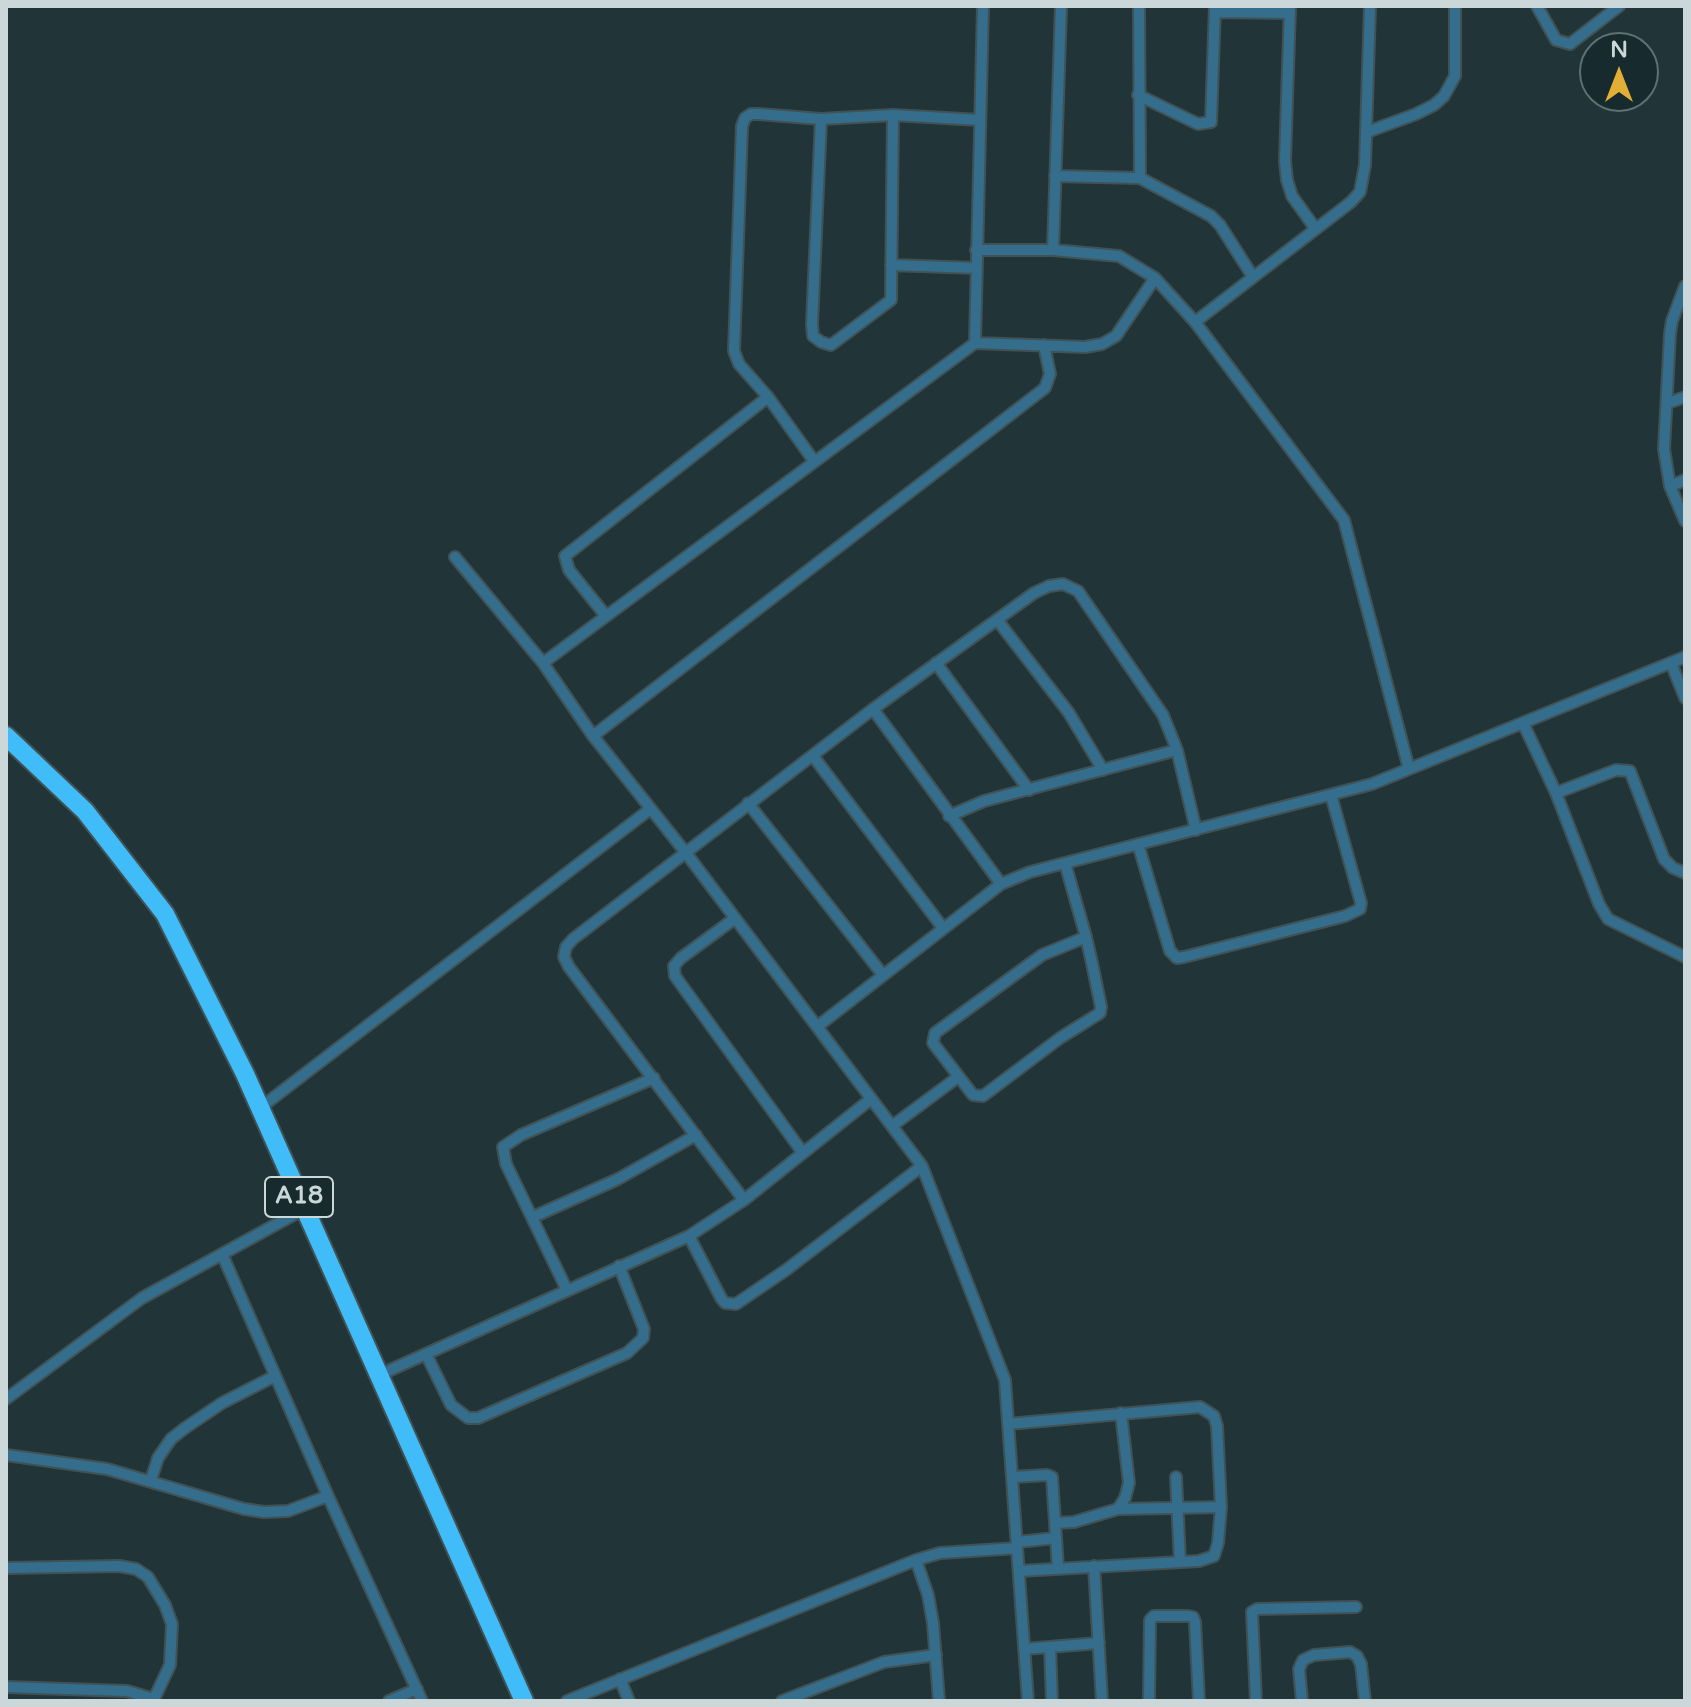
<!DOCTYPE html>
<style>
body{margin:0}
#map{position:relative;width:1691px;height:1707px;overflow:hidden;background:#213538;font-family:"Varela Round",sans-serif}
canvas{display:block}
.frame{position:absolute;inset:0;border:8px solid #cbd7d9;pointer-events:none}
.north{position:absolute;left:1579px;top:32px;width:80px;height:80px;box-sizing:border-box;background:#172b2e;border:2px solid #5f7072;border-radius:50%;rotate:0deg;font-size:22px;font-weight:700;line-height:32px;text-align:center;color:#cbd7d9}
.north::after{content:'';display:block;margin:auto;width:28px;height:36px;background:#e3ae35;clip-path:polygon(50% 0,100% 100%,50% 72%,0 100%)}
</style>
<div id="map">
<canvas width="1691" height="1707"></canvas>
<div class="frame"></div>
<div class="north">N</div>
</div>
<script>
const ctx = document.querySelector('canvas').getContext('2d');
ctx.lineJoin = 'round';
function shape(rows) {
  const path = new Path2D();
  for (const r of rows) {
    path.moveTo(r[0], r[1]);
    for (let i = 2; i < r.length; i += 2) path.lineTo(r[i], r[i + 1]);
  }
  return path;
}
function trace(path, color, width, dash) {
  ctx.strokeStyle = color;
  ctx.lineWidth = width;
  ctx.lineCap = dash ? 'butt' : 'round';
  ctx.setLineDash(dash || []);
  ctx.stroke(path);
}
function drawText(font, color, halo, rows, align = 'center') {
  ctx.font = font + ' "Varela Round",sans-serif';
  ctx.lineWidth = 6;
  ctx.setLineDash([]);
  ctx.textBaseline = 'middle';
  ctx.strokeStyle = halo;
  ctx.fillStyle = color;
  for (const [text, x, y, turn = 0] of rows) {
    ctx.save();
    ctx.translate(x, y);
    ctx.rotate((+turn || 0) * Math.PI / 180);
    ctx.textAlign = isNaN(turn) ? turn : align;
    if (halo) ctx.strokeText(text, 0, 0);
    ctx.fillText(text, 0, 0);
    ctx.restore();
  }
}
const street = shape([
 [1139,6,1140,178],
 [1290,6,1285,161,1287,180,1292,196,1315,228],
 [1537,6,1556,40,1570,44,1619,6],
 [1215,12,1290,13],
 [1138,95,1198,124,1211,122,1215,6],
 [821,119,812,324,813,336,821,342,831,345,891,300,893,115],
 [1367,132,1416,114,1434,105,1444,96,1455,76,1455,6],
 [1055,176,1140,178,1211,216,1220,225,1253,277],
 [976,250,1053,250,1119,256,1155,278,1195,322,1344,520,1409,769],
 [1053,250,1061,6],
 [891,265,976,268],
 [1685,286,1672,321,1670,334,1664,449,1670,486,1685,521],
 [1195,322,1351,202,1360,192,1365,165,1370,6],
 [975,343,1085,347,1102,344,1116,336,1155,278],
 [1668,403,1685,397],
 [814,461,768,397,739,364,734,351,742,126,745,118,751,114,759,114,821,119,893,115,980,120],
 [1670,486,1685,480],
 [455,557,543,663,593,736,686,853,922,1166,1005,1380,1028,1701],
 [606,616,569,570,565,556,768,397],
 [998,621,1069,713,1103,770],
 [543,663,975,343,983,6],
 [936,663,1029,790],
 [1671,663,1685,698],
 [873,709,1001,884],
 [1523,723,1556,793,1599,904,1608,919,1685,957],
 [593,736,1045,388,1050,374,1044,345],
 [813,756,943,928],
 [1556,793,1616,770,1630,771,1664,859,1673,868,1685,873],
 [748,803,883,975],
 [949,816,984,801,1177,750],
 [1138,844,1170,951,1177,958,1184,957,1345,916,1360,909,1361,903,1331,795],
 [1065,863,1086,937,1092,963,1101,1007,1100,1013,1060,1038,983,1096,973,1095,933,1043,935,1033,1042,955,1086,937],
 [734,919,681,958,674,966,675,976,803,1153],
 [818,1026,1001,884,1030,872,1372,784,1685,657],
 [260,1108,649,810],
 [892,1126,958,1077],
 [744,1200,569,967,564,957,566,947,573,939,873,709,1034,593,1049,586,1063,584,1078,591,1163,715,1177,750,1196,830],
 [533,1217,618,1179,696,1135],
 [689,1236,721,1298,725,1303,736,1304,786,1270,922,1166],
 [222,1254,328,1496,422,1701],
 [567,1290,506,1164,503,1147,521,1135,654,1078],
 [426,1354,451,1405,468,1418,478,1418,627,1353,643,1338,644,1329,619,1266],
 [379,1375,689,1236,744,1200,871,1099],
 [6,1399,142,1298,304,1209],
 [1008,1424,1200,1407,1214,1416,1217,1426,1221,1507,1218,1543,1214,1556,1199,1561,1019,1571],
 [6,1455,107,1469,244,1509,264,1512,288,1511,328,1496],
 [1012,1477,1047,1475,1052,1477,1058,1568],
 [1176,1477,1180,1562],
 [151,1480,158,1458,171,1439,185,1428,222,1403,275,1376],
 [1118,1509,1221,1507],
 [1056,1523,1074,1522,1118,1509,1125,1498,1129,1483,1121,1413],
 [1017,1542,1056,1538],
 [916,1560,928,1595,933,1623,939,1701],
 [1094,1566,1102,1701],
 [6,1568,119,1566,136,1569,148,1577,165,1605,172,1624,170,1665,154,1699],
 [1050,1647,1052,1701],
 [1024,1649,1099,1643],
 [620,1679,629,1701],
 [6,1687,127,1691,154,1699,153,1701],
 [389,1701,417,1689],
 [567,1701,916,1560,940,1553,1017,1548],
 [782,1701,884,1662,936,1655],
 [1149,1701,1150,1620,1154,1616,1188,1616,1193,1617,1195,1622,1199,1701],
 [1256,1701,1252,1612,1257,1609,1356,1607],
 [1302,1701,1299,1669,1303,1660,1314,1655,1350,1652,1357,1656,1361,1664,1365,1701]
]);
const highway = shape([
 [6,736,85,811,165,914,245,1074,524,1701]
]);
const shields = [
 [299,1197,68]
];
const shieldNames = [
 ["A18",299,1197]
];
trace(street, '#405255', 14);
trace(highway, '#405255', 22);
trace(street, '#346e8c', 10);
trace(highway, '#40bdf8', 18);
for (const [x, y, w] of shields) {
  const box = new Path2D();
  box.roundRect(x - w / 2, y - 20, w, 40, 6);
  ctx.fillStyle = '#172b2e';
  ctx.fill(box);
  trace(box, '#cbd7d9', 2);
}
drawText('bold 24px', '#cbd7d9', null, shieldNames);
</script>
